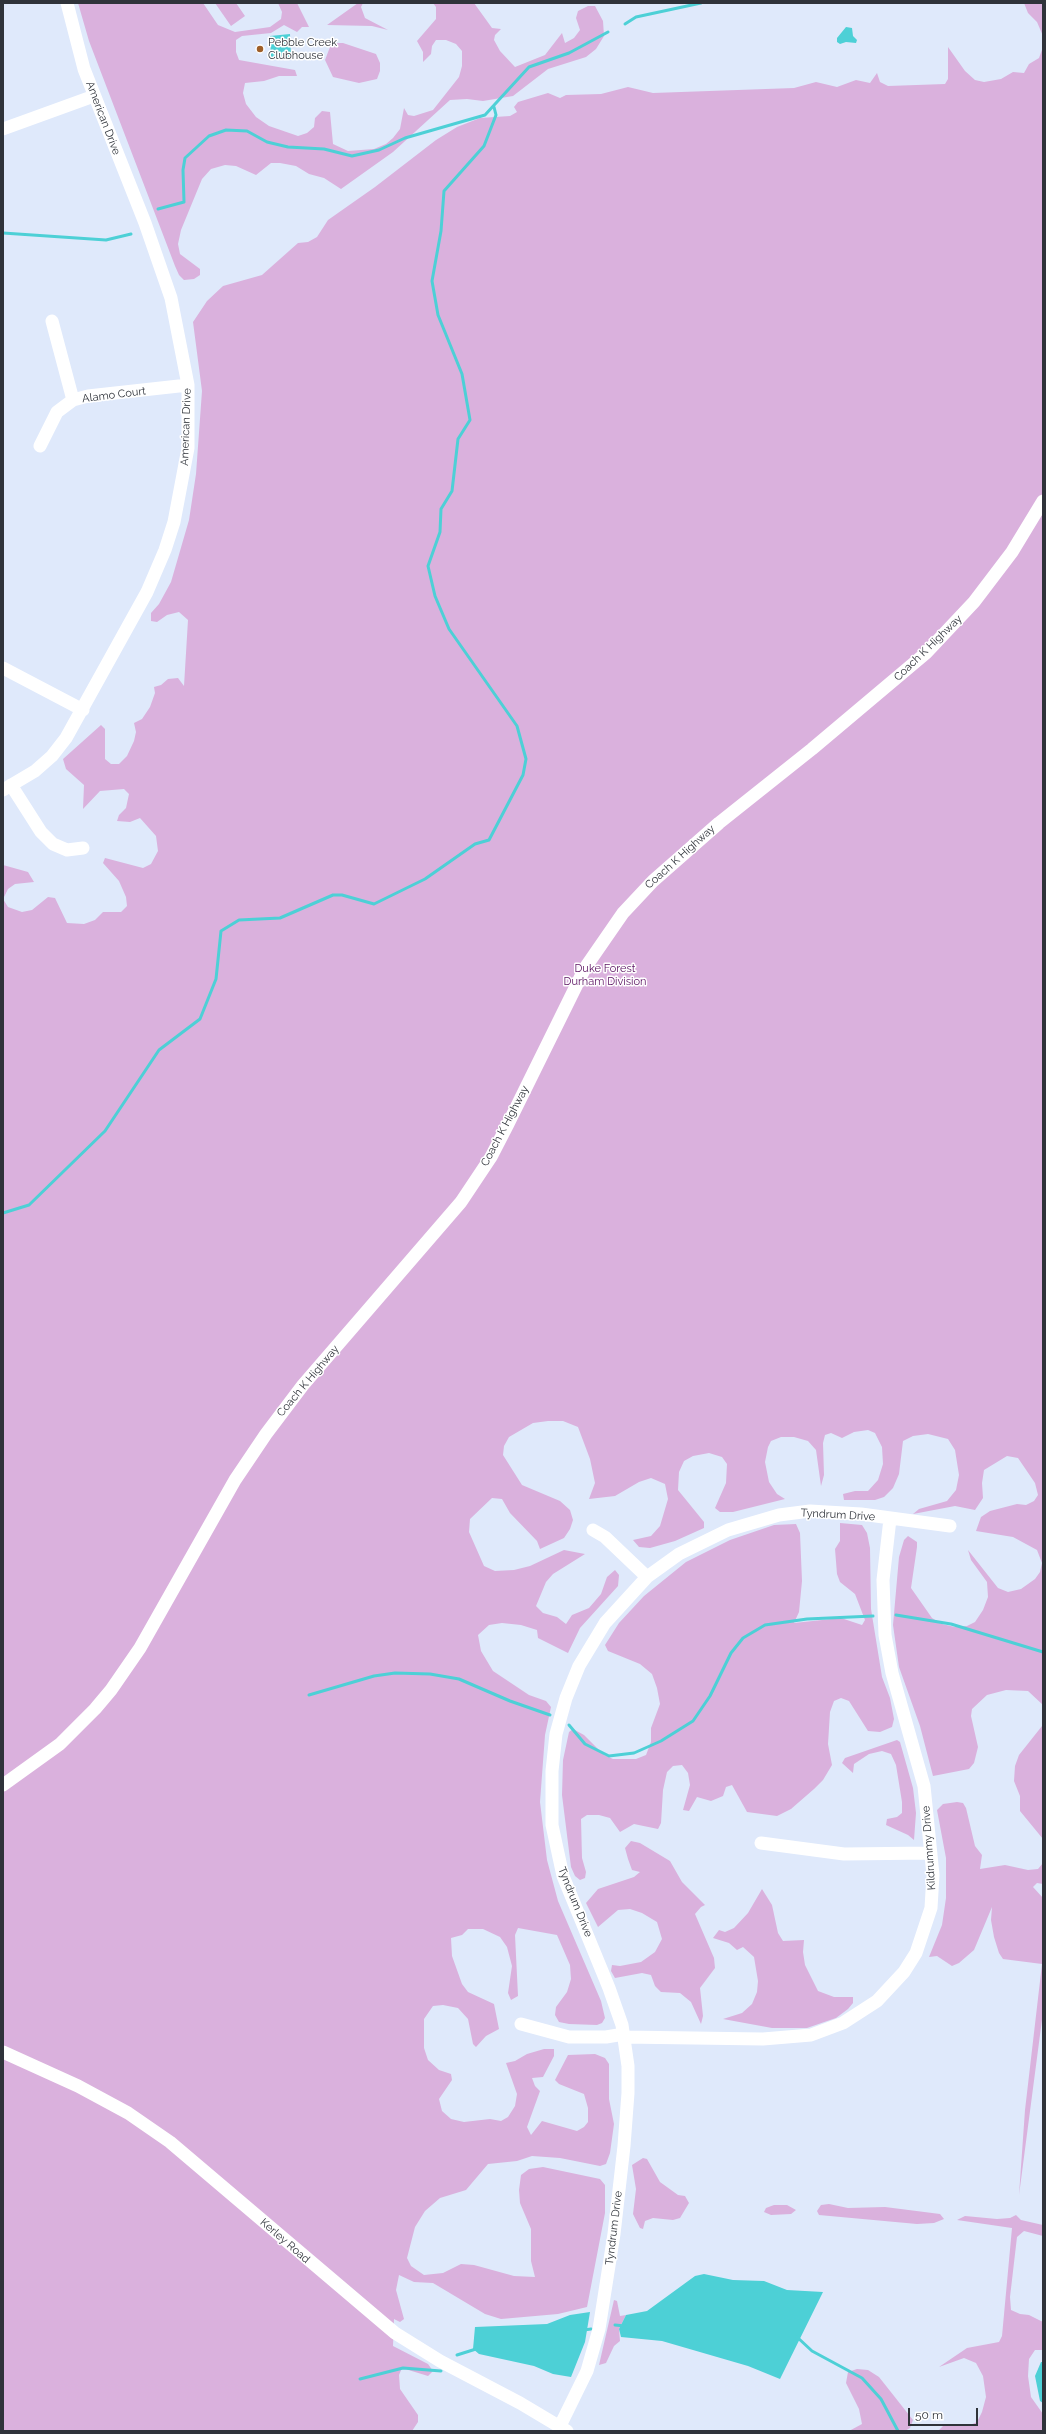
<!DOCTYPE html>
<style>
body{margin:0}
#map{position:relative;width:1046px;height:2434px;overflow:hidden;background:#dfe9fb;font-family:Raleway,sans-serif}
canvas{display:block}
.frame{position:absolute;inset:0;border:4px solid #2f333a;pointer-events:none}
.scale{position:absolute;left:908px;top:2408px;width:70px;height:18px;box-sizing:border-box;border:2px solid #2f333a;border-top:0;padding-left:5px;font-size:12px;line-height:14px;white-space:nowrap;color:#2f333a;-webkit-text-stroke:3px #fff;paint-order:stroke}
</style>
<div id="map">
<canvas width="1046" height="2434"></canvas>
<div class="frame"></div>
<div class="scale">50 m</div>
</div>
<script>
const ctx = document.querySelector('canvas').getContext('2d');
ctx.lineJoin = 'round';
function fillPath(path, color) {
  ctx.fillStyle = color;
  ctx.fill(path, 'evenodd');
}
function shape(rows) {
  const path = new Path2D();
  for (const r of rows) {
    path.moveTo(r[0], r[1]);
    for (let i = 2; i < r.length; i += 2) path.lineTo(r[i], r[i + 1]);
  }
  return path;
}
function trace(path, color, width, dash) {
  ctx.strokeStyle = color;
  ctx.lineWidth = width;
  ctx.lineCap = dash ? 'butt' : 'round';
  ctx.setLineDash(dash || []);
  ctx.stroke(path);
}
function drawText(font, color, halo, rows, align = 'center') {
  ctx.font = font + ' Raleway,sans-serif';
  ctx.lineWidth = 3;
  ctx.setLineDash([]);
  ctx.textBaseline = 'middle';
  ctx.strokeStyle = halo;
  ctx.fillStyle = color;
  for (const [text, x, y, turn = 0] of rows) {
    ctx.save();
    ctx.translate(x, y);
    ctx.rotate((+turn || 0) * Math.PI / 180);
    ctx.textAlign = isNaN(turn) ? turn : align;
    if (halo) ctx.strokeText(text, 0, 0);
    ctx.fillText(text, 0, 0);
    ctx.restore();
  }
}
const green = shape([
 [78,3,203,3,218,25,235,32,270,27,281,19,282,12,278,3,297,3,309,27,302,27,297,32,284,25,271,33,242,36,236,40,236,52,239,60,295,70,297,76,279,76,264,81,245,83,243,93,246,104,256,117,269,126,298,136,307,133,314,127,315,118,322,111,330,112,333,144,348,151,374,149,386,144,393,138,400,129,404,108,408,115,414,116,433,110,459,77,462,66,462,51,456,44,446,40,436,40,432,46,431,54,423,62,423,52,417,41,436,19,436,7,433,3,474,3,492,28,501,29,495,35,494,40,500,51,515,67,545,55,562,33,565,43,574,38,580,30,576,18,578,11,588,6,595,6,603,21,604,36,596,49,586,57,548,69,513,96,483,101,467,99,450,100,393,152,341,189,324,178,309,174,296,166,280,163,271,163,256,175,236,166,225,165,211,169,202,179,181,230,178,244,180,254,200,269,200,275,194,279,184,280,179,275,175,266,89,41],
 [215,3,236,3,245,16,231,26],
 [358,3,363,3,361,7,365,18,388,30,372,26,327,25],
 [1024,3,1043,3,1043,36,1037,22,1028,13],
 [334,43,343,43,376,54,380,63,380,71,377,79,359,83,333,77,325,60,330,47],
 [948,47,965,71,975,80,984,82,1001,79,1013,72,1024,73,1029,64,1039,58,1043,47,1043,1705,1028,1691,1006,1690,987,1695,972,1709,971,1716,978,1747,974,1763,969,1769,933,1776,920,1726,899,1667,893,1625,899,1557,904,1540,908,1536,917,1542,917,1547,911,1588,932,1618,942,1624,955,1627,967,1626,975,1622,983,1610,988,1597,987,1582,971,1560,968,1550,998,1588,1008,1592,1021,1589,1035,1579,1040,1572,1042,1563,1037,1550,1013,1537,976,1531,981,1517,990,1511,1017,1504,1026,1505,1034,1501,1038,1495,1035,1483,1018,1458,1007,1456,984,1470,982,1483,983,1498,975,1510,955,1506,913,1514,919,1509,947,1501,956,1490,959,1475,955,1450,948,1439,928,1434,913,1436,903,1441,899,1474,893,1488,884,1497,875,1500,844,1500,843,1494,855,1491,868,1491,878,1480,883,1464,882,1447,875,1433,868,1430,854,1432,842,1438,831,1433,825,1435,823,1443,824,1475,821,1486,816,1450,808,1441,794,1437,781,1437,771,1441,768,1447,765,1462,769,1482,777,1494,785,1499,733,1512,720,1512,715,1508,726,1483,727,1464,722,1457,709,1453,693,1456,684,1461,679,1472,678,1490,704,1522,704,1528,675,1541,650,1548,639,1547,633,1540,651,1536,660,1526,668,1499,665,1484,651,1478,639,1482,615,1496,589,1499,595,1483,590,1459,578,1427,563,1421,548,1421,533,1423,509,1437,504,1446,503,1455,522,1485,560,1501,570,1510,573,1520,570,1529,564,1538,540,1549,537,1541,510,1513,502,1499,492,1498,470,1519,469,1532,484,1566,495,1571,514,1570,530,1566,564,1550,585,1554,553,1574,546,1582,536,1606,543,1613,557,1617,566,1624,572,1615,589,1608,601,1594,607,1577,615,1570,619,1575,618,1586,580,1628,568,1653,538,1638,537,1630,521,1625,502,1623,489,1625,478,1635,481,1651,493,1671,529,1695,546,1701,551,1707,545,1735,540,1802,547,1860,558,1901,601,2001,605,2018,602,2023,597,2025,569,2024,559,2022,555,2015,556,2007,567,1992,571,1979,570,1965,557,1935,518,1928,515,1935,518,1996,511,2000,508,1993,512,1966,507,1947,500,1937,483,1929,468,1929,462,1935,451,1938,452,1956,462,1984,468,1992,494,2004,499,2029,486,2036,476,2047,473,2044,468,2019,458,2008,443,2005,433,2006,424,2019,424,2048,428,2060,439,2070,451,2074,452,2080,439,2099,442,2111,451,2119,464,2122,490,2119,501,2121,508,2117,515,2106,517,2094,506,2063,515,2061,527,2054,544,2049,554,2049,554,2056,543,2077,532,2078,535,2086,540,2091,527,2127,531,2135,542,2121,577,2131,584,2127,588,2122,588,2108,584,2094,559,2084,555,2080,568,2055,595,2054,605,2058,609,2064,609,2099,614,2124,610,2153,606,2164,600,2166,560,2158,532,2156,517,2161,488,2164,466,2190,440,2198,425,2211,415,2227,407,2258,411,2266,424,2275,443,2273,461,2264,474,2265,514,2276,535,2277,531,2261,531,2229,520,2203,519,2190,521,2175,529,2169,543,2167,600,2179,605,2185,605,2213,587,2307,558,2314,501,2319,485,2314,433,2283,414,2282,399,2275,396,2290,404,2319,400,2322,394,2319,393,2346,428,2364,433,2371,428,2376,402,2368,399,2375,400,2389,418,2415,418,2422,412,2431,3,2431,3,865,28,872,34,882,15,884,8,889,3,899,8,907,22,912,32,910,48,897,55,898,67,923,84,924,95,920,103,912,121,912,127,906,126,897,119,881,103,863,105,858,143,868,151,864,158,851,156,836,140,818,130,822,117,821,119,815,126,808,129,794,124,789,100,791,83,809,84,785,66,769,63,759,101,725,105,729,105,759,111,764,119,764,127,756,134,741,136,732,134,723,142,719,150,707,155,693,154,687,161,685,168,679,178,678,184,686,188,620,179,612,167,615,157,622,151,621,151,613,159,604,171,582,189,520,196,474,202,391,193,322,207,301,223,286,262,275,298,243,308,242,317,237,328,220,375,187,436,140,457,127,480,118,510,116,517,112,514,107,518,102,548,93,560,98,566,95,601,94,628,87,653,93,794,88,816,82,837,87,856,80,870,83,877,73,880,82,888,86,945,84,948,79],
 [840,1523,862,1525,867,1533,870,1548,871,1609,882,1677,890,1698,894,1719,892,1727,880,1732,868,1731,849,1701,841,1698,834,1701,830,1712,828,1744,832,1765,823,1780,814,1789,791,1809,777,1816,747,1812,732,1785,726,1787,723,1796,711,1801,697,1797,689,1811,683,1810,690,1785,688,1773,682,1765,673,1766,667,1772,663,1790,661,1823,658,1829,634,1824,620,1832,610,1818,599,1815,587,1815,581,1819,582,1858,586,1872,585,1878,580,1880,575,1876,571,1867,562,1795,563,1760,569,1732,573,1729,584,1735,604,1755,613,1759,636,1759,646,1755,651,1742,651,1728,660,1704,657,1688,652,1674,640,1664,608,1651,605,1645,619,1623,644,1596,686,1562,730,1540,774,1525,796,1524,800,1533,802,1581,799,1612,794,1623,841,1618,862,1625,865,1620,855,1594,840,1582,837,1574,835,1549,840,1541],
 [1043,1720,1043,1839,1020,1811,1020,1796,1014,1781,1015,1766,1019,1755,1042,1726],
 [897,1740,900,1742,913,1788,916,1813,914,1840,908,1835,886,1825,887,1819,897,1817,902,1813,902,1802,896,1765,891,1754,882,1751,869,1754,854,1764,853,1773,842,1763,845,1758],
 [957,1802,963,1803,966,1808,975,1846,982,1855,980,1869,1005,1865,1028,1870,1038,1869,1043,1863,1043,1884,1037,1883,1033,1887,1043,1898,1043,2012,1019,2195,1025,2110,1042,1964,1003,1959,999,1953,994,1937,991,1920,992,1907,974,1950,959,1963,952,1966,937,1956,929,1957,942,1925,946,1898,946,1858,937,1810,943,1804],
 [631,1841,640,1843,670,1861,682,1882,705,1905,701,1907,695,1914,714,1958,715,1968,700,1988,703,2016,701,2024,691,2002,680,1993,661,1992,655,1986,651,1975,642,1973,615,1978,611,1971,612,1965,620,1966,641,1962,655,1952,662,1939,657,1922,642,1913,630,1909,618,1910,598,1927,586,1903,598,1889,634,1877,640,1872,632,1870,628,1859,625,1848],
 [762,1889,772,1905,778,1933,783,1941,804,1940,803,1952,805,1965,818,1991,834,1997,853,1997,853,2003,848,2009,836,2018,807,2028,772,2028,723,2019,742,2013,752,2004,757,1992,758,1981,754,1957,743,1947,737,1950,729,1943,713,1938,719,1930,725,1932,734,1928,748,1913],
 [643,2158,647,2159,660,2182,678,2195,685,2196,689,2203,680,2218,673,2220,653,2218,645,2221,643,2229,640,2228,633,2214,636,2189,632,2165],
 [829,2204,848,2208,885,2207,940,2214,944,2219,934,2223,917,2224,819,2215,817,2211,821,2205],
 [774,2205,787,2205,796,2210,791,2214,771,2215,764,2212,766,2208],
 [1016,2215,1021,2220,1043,2225,1043,2236,1024,2231,1017,2237,1010,2297,1011,2310,1020,2314,1029,2315,1043,2322,1043,2350,1035,2350,1029,2359,1028,2376,1031,2397,1043,2414,1043,2431,938,2431,943,2426,968,2426,977,2422,982,2412,986,2397,983,2376,976,2363,964,2358,939,2367,967,2348,999,2342,1002,2336,1012,2228,957,2220,965,2216,997,2219,1010,2218],
 [614,2300,617,2301,620,2316,626,2315,619,2329,620,2341,614,2346,606,2363,599,2365],
 [857,2369,868,2370,879,2377,913,2420,910,2428,905,2431,849,2431,862,2424,859,2409,846,2383,848,2372]
]);
const water = shape([
 [846,27,852,28,853,36,857,40,856,43,846,42,840,44,837,42,837,38],
 [290,34,291,57,271,58,270,36],
 [704,2274,733,2280,764,2281,787,2290,823,2292,780,2379,748,2366,662,2341,621,2337,619,2329,626,2315,647,2311,695,2276],
 [590,2312,585,2342,571,2377,553,2374,534,2366,479,2354,473,2349,475,2327,547,2324,570,2315],
 [1041,2362,1043,2362,1043,2403,1040,2401,1035,2376]
]);
const stream = shape([
 [625,24,636,17,701,3],
 [158,209,184,202,183,170,185,158,209,136,226,130,247,131,267,142,288,147,324,149,352,156,379,150,405,138,485,115,529,67,569,53,608,32],
 [3,233,106,240,131,234],
 [3,1213,29,1205,105,1131,159,1050,200,1019,216,979,221,931,239,920,280,918,333,895,342,895,374,904,425,879,475,844,489,840,523,775,526,759,517,726,449,629,435,596,428,566,440,532,441,509,452,491,458,439,470,420,462,374,438,315,432,281,441,231,444,191,484,146,496,115,494,107],
 [896,1615,951,1624,1043,1652],
 [309,1695,374,1676,395,1673,430,1674,459,1679,510,1701,550,1715],
 [569,1725,585,1744,609,1756,634,1753,661,1741,693,1721,710,1696,731,1653,743,1638,765,1625,807,1619,873,1616],
 [615,2325,625,2326],
 [584,2330,591,2329],
 [797,2337,812,2351,862,2378,881,2399,898,2431],
 [457,2355,476,2349],
 [360,2379,403,2368,441,2371]
]);
const minor = shape([
 [3,129,94,96],
 [52,321,73,400],
 [40,446,57,412,73,400,88,396,188,385],
 [3,668,83,710],
 [11,785,41,832,53,844,67,850,83,848],
 [3,790,35,771,52,756,66,738,147,592,165,550,174,522,188,448,188,385,171,298,145,223,84,69,67,3],
 [593,1530,605,1537,647,1577],
 [3,1785,60,1744,95,1709,111,1690,140,1648,235,1480,266,1434,303,1385,461,1202,491,1157,508,1124,585,968,623,913,653,881,719,823,812,749,926,653,974,602,1012,552,1043,501],
 [761,1843,844,1854,931,1853],
 [521,2024,569,2037,606,2037,624,2034],
 [624,2037,763,2039,811,2035,843,2023,877,2001,904,1972,916,1953,931,1908,933,1875,924,1786,892,1673,885,1635,883,1580,890,1519],
 [3,2052,78,2086,128,2113,170,2142,395,2333,440,2361,520,2403,567,2431],
 [560,2426,587,2371,599,2329,614,2234,624,2146,628,2093,628,2066,622,2025,609,1988,563,1876,552,1825,552,1771,556,1734,566,1698,579,1666,605,1623,647,1577,679,1554,728,1530,779,1515,810,1511,861,1514,950,1526]
]);
const markers = [
 [260,49,4,"#9e5e28"]
];
const poiNames = [
 ["Pebble Creek",268,43],
 ["Clubhouse",268,56]
];
const streetNames = [
 ["American Drive",103,118,69],
 ["Alamo Court",114,395,-7],
 ["American Drive",186,427,-88],
 ["Coach K Highway",928,648,-44],
 ["Coach K Highway",680,857,-42],
 ["Coach K Highway",505,1126,-62],
 ["Coach K Highway",308,1381,-50],
 ["Tyndrum Drive",838,1515,3],
 ["Kildrummy Drive",929,1848,-94],
 ["Tyndrum Drive",575,1902,68],
 ["Tyndrum Drive",614,2228,-83],
 ["Kerley Road",285,2241,41]
];
const parkNames = [
 ["Duke Forest",605,969],
 ["Durham Division",605,982]
];
fillPath(green, '#dab1dd');
fillPath(water, '#4dd0d6');
trace(stream, '#4dd0d6', 3);
trace(minor, '#fff', 13);
for (const [x, y, r, color] of markers) {
  const dot = new Path2D();
  dot.arc(x, y, r, 0, 2 * Math.PI);
  ctx.fillStyle = color;
  ctx.fill(dot);
  trace(dot, '#fff', 1.5);
}
drawText('11px', '#2f333a', '#fff', poiNames, 'left');
drawText('11px', '#2f333a', '#fff', streetNames);
drawText('11px', '#5a1161', '#fff', parkNames);
</script>
